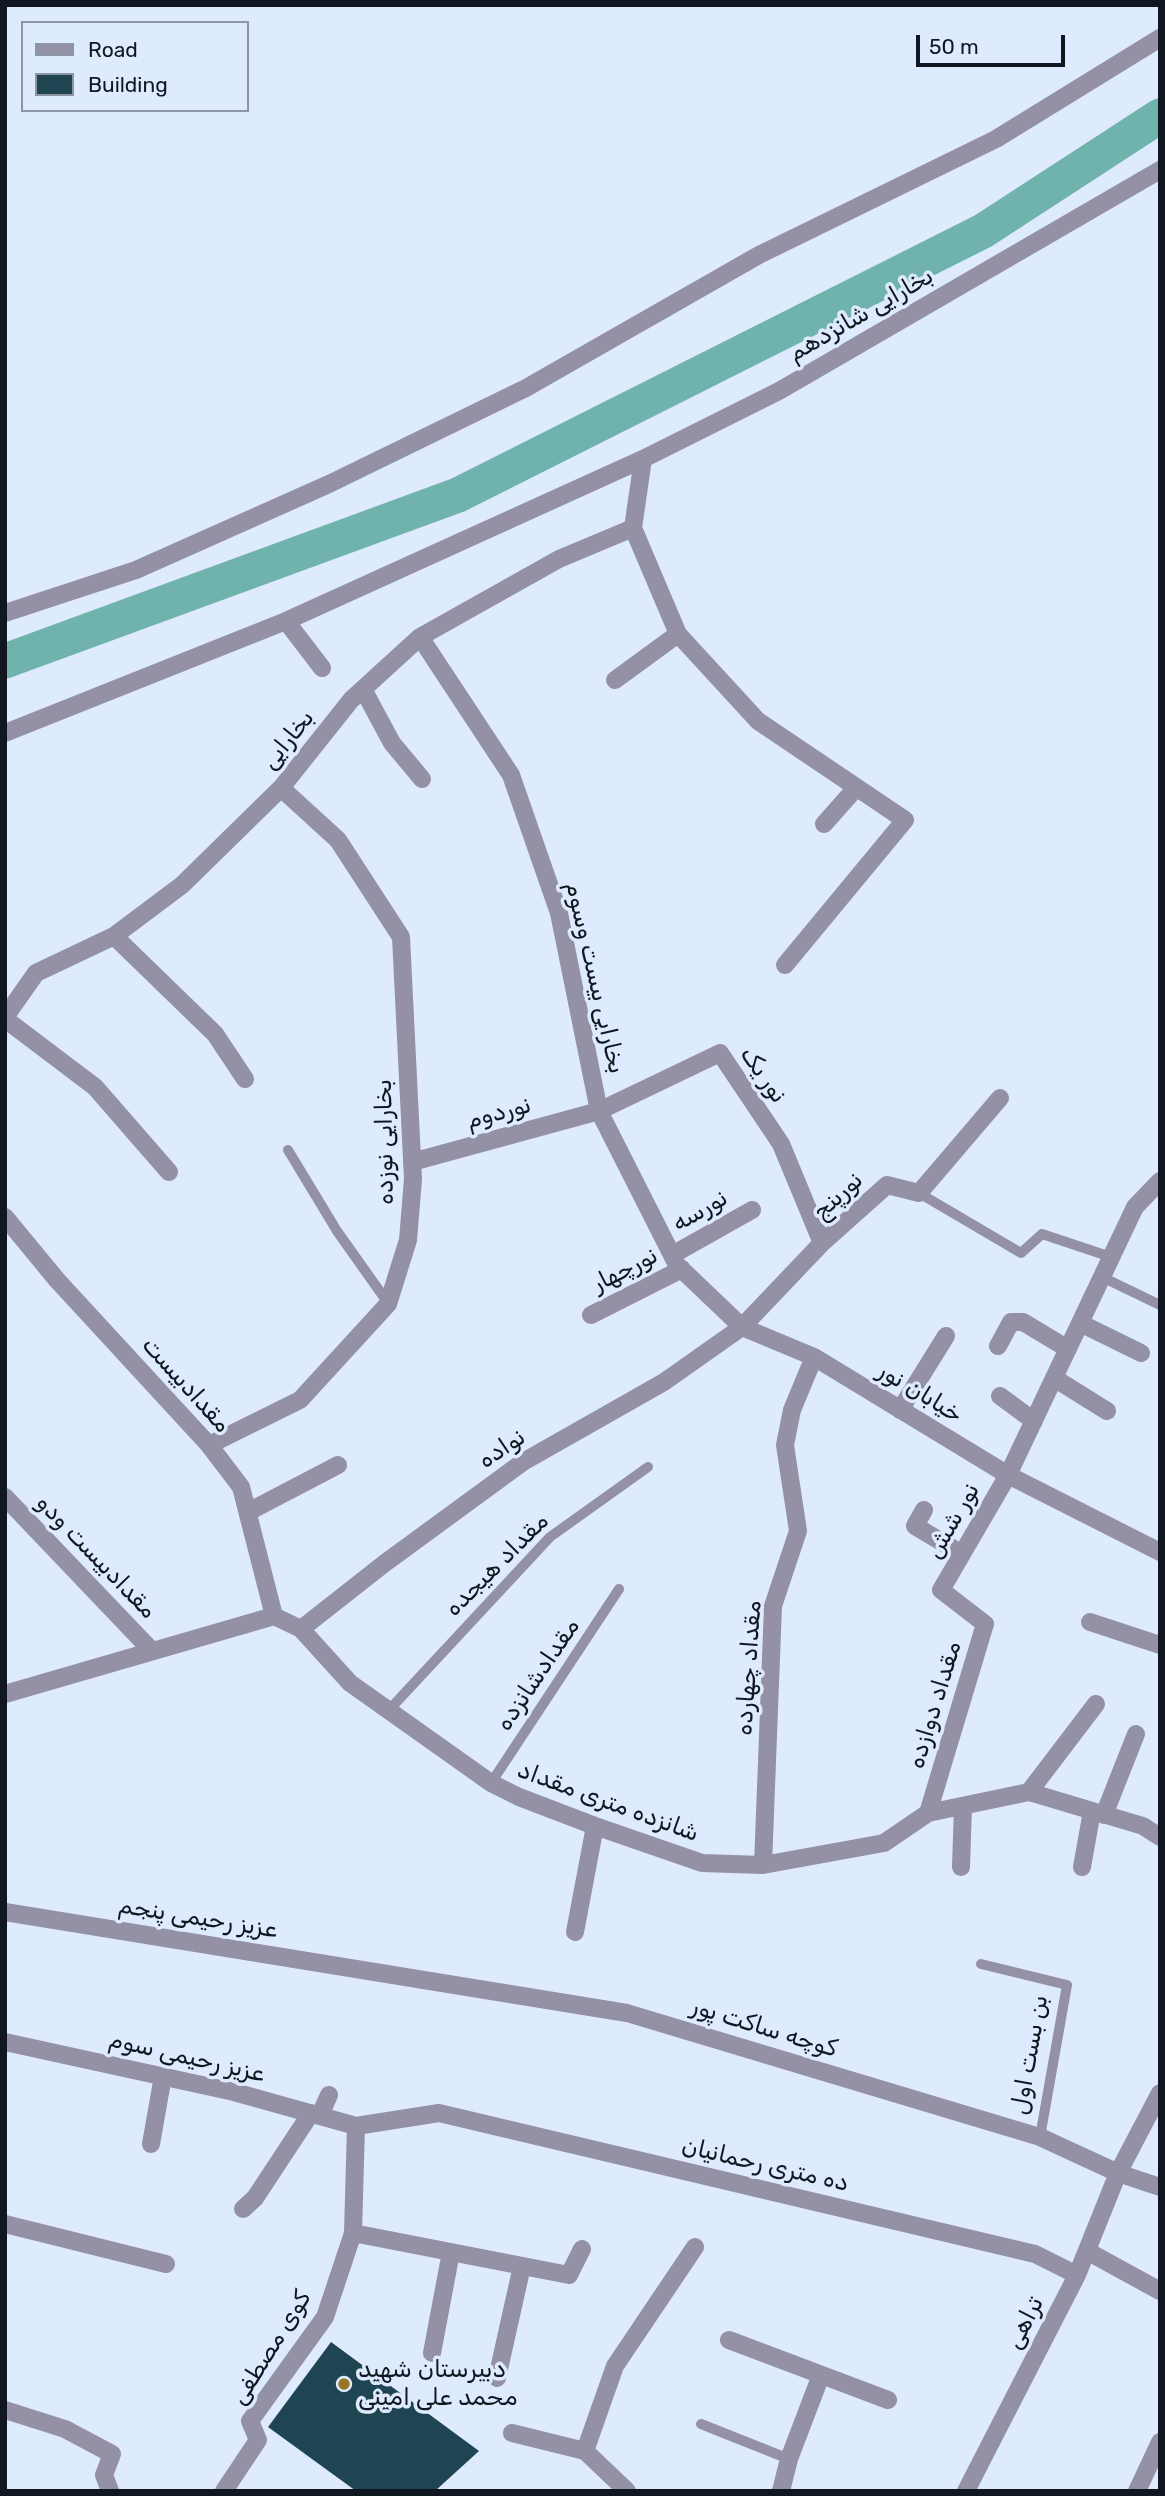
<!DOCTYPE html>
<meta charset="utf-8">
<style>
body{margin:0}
#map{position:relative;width:1165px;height:2496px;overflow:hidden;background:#deeafd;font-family:Rubik,sans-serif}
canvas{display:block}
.frame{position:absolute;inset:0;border:7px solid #101721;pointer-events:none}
.legend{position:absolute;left:21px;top:21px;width:228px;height:91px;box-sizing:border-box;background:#deeafd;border:2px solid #8c96a5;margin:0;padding:9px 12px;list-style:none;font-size:21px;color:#101721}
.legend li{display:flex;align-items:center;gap:14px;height:35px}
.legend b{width:35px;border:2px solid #8c96a5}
.scale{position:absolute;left:916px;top:35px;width:149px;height:32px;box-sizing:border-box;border:4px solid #101721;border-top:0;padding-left:9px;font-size:21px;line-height:24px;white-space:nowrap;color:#101721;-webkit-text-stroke:5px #deeafd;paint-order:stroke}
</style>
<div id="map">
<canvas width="1165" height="2496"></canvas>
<div class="frame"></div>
<ul class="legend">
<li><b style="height:9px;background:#9490a5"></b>Road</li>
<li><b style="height:19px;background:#204552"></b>Building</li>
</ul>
<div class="scale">50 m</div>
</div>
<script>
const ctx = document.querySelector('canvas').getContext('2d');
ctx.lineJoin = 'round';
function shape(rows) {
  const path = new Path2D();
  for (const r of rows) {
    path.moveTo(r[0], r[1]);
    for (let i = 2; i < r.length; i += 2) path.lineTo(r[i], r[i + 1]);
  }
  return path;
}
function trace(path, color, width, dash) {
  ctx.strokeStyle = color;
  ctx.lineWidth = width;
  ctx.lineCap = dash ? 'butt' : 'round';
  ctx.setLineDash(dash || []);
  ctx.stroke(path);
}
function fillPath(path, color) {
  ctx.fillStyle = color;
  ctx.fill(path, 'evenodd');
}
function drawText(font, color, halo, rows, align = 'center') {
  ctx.font = font + ' Rubik,Vazirmatn,sans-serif';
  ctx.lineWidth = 7;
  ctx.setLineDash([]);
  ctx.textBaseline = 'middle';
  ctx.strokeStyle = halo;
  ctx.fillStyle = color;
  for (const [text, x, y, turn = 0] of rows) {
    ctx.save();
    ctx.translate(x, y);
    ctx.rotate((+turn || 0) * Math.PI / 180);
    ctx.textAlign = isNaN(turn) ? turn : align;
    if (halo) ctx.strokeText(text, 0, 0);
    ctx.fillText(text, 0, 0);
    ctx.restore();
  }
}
const river = shape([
 [5,661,458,495,983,231,1160,116]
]);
const building = shape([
 [331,2342,479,2451,435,2491,356,2491,268,2427]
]);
const lane = shape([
 [288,1150,337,1231,388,1303],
 [919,1193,1021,1253,1042,1234,1111,1257],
 [1102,1277,1160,1305],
 [389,1710,550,1537,648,1467],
 [491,1783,619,1589],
 [981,1964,1067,1985,1040,2137],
 [701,2424,789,2459]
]);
const street = shape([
 [633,528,678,634,758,721,905,820,785,965],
 [633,528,643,459],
 [5,613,136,570,329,484,526,388,759,255,996,139,1160,38],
 [286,621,322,668],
 [420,637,511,775,559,913,599,1111,677,1265,742,1327,814,1357,1008,1475,1135,1207,1160,1181],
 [615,680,678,634],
 [363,689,392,743,422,779],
 [5,733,286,621,643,459,779,391,1160,170],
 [824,824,856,788],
 [114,936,215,1034,245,1079],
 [5,1017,36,973,114,936,182,885,281,788,351,700,420,637,559,559,633,528],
 [5,1019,95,1087,169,1172],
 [412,1162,599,1111,720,1053,781,1144,822,1243],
 [5,1217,57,1280,209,1445,241,1487,274,1616],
 [672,1255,752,1210],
 [591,1315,682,1269],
 [1080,1323,1141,1353],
 [998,1346,1011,1322,1023,1322,1068,1349],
 [1054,1378,1107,1411],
 [1000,1396,1034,1421],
 [900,1410,946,1336],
 [209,1445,300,1400,388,1304,408,1240,413,1179,401,937,338,840,281,788],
 [5,1497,152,1651],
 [924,1510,915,1526,962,1554],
 [248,1512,338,1465],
 [1090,1622,1160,1645],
 [301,1629,385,1563,523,1462,664,1382,742,1327,822,1243,887,1185,919,1193,1000,1098],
 [5,1694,274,1616,301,1629,350,1683,491,1783,519,1797,595,1826,702,1863,763,1865,884,1843,928,1813,1029,1792,1143,1826,1160,1837],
 [1029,1792,1096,1704],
 [928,1813,985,1624,941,1590,1008,1475,1160,1552],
 [1104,1815,1136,1734],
 [763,1865,773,1606,798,1531,785,1445,792,1410,814,1357],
 [961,1867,963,1806],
 [1082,1867,1092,1811],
 [5,1912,627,2013,1040,2137,1118,2173,1160,2187],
 [575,1932,595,1826],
 [5,2042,234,2092,356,2126,439,2113,1035,2254,1077,2275],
 [320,2115,329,2095],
 [151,2144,163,2076],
 [243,2209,255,2198,311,2113],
 [5,2224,166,2264],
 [353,2233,356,2126],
 [1087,2251,1160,2291],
 [729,2340,888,2400],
 [432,2353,451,2252],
 [497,2378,522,2266],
 [5,2410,65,2429,112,2454,104,2475,110,2491],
 [512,2433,585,2451],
 [224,2491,258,2440,250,2421,325,2317,353,2233,569,2275,582,2249],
 [627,2491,585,2451,615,2366,695,2247],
 [781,2491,789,2459,821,2375],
 [966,2491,1077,2275,1118,2173,1160,2093],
 [1137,2491,1160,2442]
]);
const markers = [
 [344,2384,7,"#997620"]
];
const streetNames = [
 ["بخارایی شانزدهم",861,315,-30],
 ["بخارایی",288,740,-51],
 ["بخارایی بیست وسوم",595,978,77],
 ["نور یک",763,1075,55],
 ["نوردوم",499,1113,-15],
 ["بخارایی نوزده",385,1142,-91],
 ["نورپنج",838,1196,-42],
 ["نورسه",700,1211,-30],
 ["نورچهار",625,1270,-27],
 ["مقدادبیست",186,1385,48],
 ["خیابان نور",920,1393,31],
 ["نواده",502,1449,-34],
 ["نور شش",953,1521,-60],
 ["مقدادبیست ودو",96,1557,46],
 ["مقداد هیجده",497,1565,-45],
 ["مقداد چهارده",749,1668,-86],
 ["مقدادشانزده",538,1675,-56],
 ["مقداد دوازده",935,1705,-73],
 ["شانزده متری مقداد",608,1802,20],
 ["عزیز رحیمی پنجم",198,1918,9],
 ["کوچه ساکت پور",764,2028,17],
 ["بن بست اول",1030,2055,-80],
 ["عزیز رحیمی سوم",187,2057,13],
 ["ده متری رحمانیان",765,2165,13],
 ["تراهی",1025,2323,-63],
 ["کوی مصطفی",271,2348,-58]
];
const poiNames = [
 ["دبیرستان شهید",358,2370],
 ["محمد علی امینی",358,2398]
];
trace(river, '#70b3ad', 35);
fillPath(building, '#204552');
trace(lane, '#9490a5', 10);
trace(street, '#9490a5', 18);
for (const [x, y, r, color] of markers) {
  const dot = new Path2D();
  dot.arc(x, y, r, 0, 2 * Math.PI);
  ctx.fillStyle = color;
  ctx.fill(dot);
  trace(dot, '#deeafd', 2.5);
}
drawText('24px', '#101721', '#deeafd', streetNames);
drawText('24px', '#101721', '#deeafd', poiNames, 'left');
</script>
